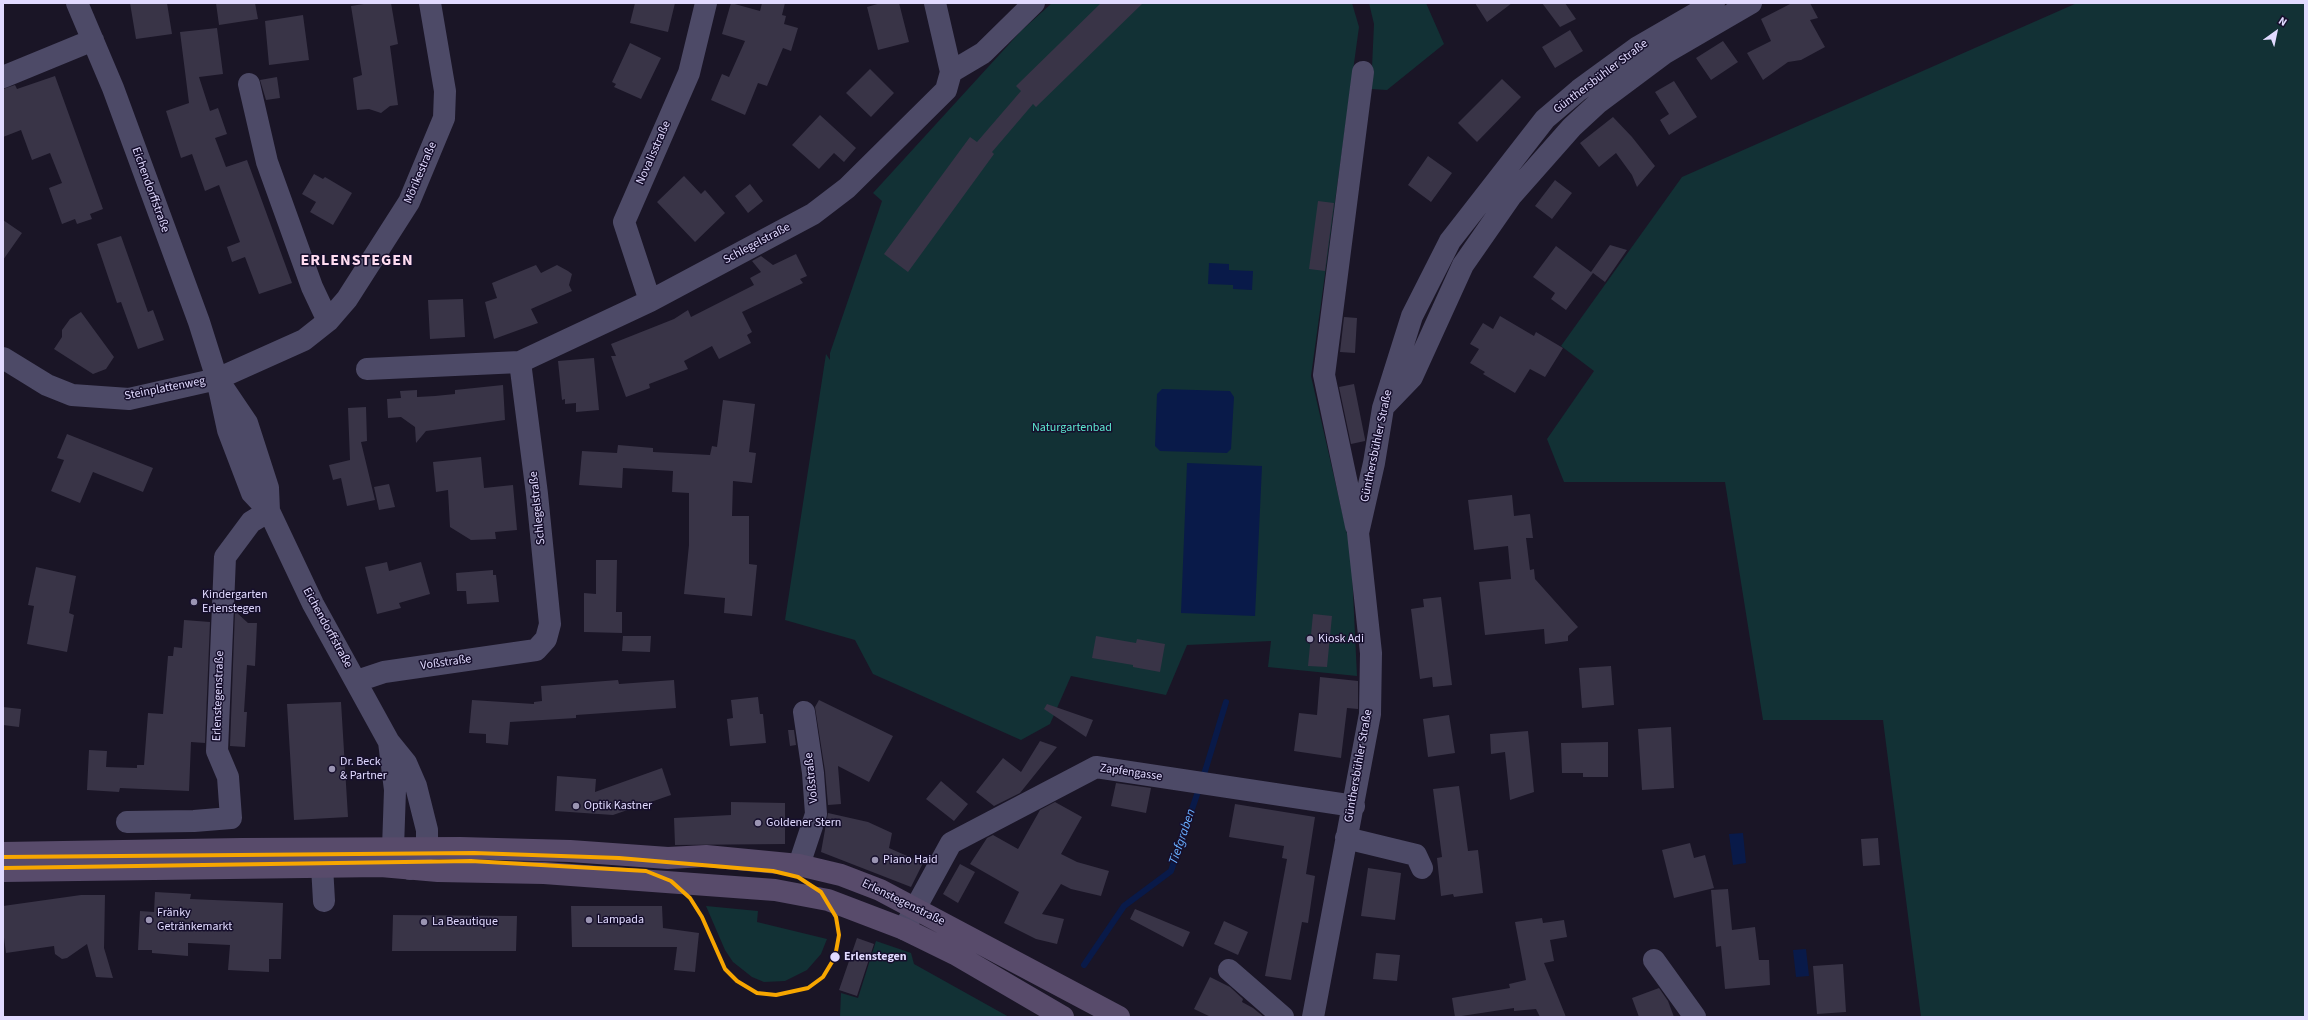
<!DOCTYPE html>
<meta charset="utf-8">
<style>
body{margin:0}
#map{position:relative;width:2308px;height:1020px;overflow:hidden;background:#1a1526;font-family:"Source Sans 3",sans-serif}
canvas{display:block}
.frame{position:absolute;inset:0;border:4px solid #e1daff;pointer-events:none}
.north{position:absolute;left:2256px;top:12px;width:40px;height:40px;-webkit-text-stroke:3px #160f2c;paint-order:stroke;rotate:33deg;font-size:11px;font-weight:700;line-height:16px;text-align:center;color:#e1daff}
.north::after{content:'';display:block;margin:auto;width:14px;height:18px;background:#e1daff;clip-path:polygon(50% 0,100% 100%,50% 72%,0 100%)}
</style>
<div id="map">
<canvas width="2308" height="1020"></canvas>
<div class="frame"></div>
<div class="north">N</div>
</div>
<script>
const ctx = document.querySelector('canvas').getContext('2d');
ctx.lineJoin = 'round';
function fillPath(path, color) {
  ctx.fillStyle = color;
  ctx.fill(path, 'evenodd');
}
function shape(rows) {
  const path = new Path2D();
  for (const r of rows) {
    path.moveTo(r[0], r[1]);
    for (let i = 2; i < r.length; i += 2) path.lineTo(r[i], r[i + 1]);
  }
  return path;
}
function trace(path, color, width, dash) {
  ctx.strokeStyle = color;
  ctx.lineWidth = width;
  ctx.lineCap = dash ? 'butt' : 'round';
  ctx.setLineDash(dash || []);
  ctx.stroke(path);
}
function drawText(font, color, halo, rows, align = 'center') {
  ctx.font = font + ' "Source Sans 3",sans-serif';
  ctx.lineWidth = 3;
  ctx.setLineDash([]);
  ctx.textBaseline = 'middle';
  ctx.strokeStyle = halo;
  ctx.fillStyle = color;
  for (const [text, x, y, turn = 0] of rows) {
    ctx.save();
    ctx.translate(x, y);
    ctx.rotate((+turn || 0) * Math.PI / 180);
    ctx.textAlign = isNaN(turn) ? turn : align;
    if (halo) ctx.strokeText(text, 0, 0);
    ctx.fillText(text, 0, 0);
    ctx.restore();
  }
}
const green = shape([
 [1052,3,1352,3,1359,27,1311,376,1351,551,1357,676,1268,667,1271,641,1187,645,1166,695,1071,676,1050,724,1021,740,873,674,855,640,785,620,826,354,830,360,830,353,882,201,873,193,1021,31],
 [1369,3,1426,3,1444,44,1387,90,1371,89,1374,24],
 [2077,3,2305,3,2305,1017,1921,1017,1883,720,1763,720,1725,482,1564,482,1547,439,1594,371,1561,346,1682,177],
 [706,906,758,911,757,922,827,939,821,954,807,970,785,981,764,982,752,977,733,962,725,950],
 [876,941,911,953,914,964,1009,1017,840,1017,841,993,858,998]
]);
const water = shape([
 [1209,263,1229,264,1229,270,1253,271,1252,290,1233,289,1233,285,1208,284],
 [1162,389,1230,391,1234,397,1231,449,1227,453,1160,451,1155,446,1157,394],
 [1187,463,1262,466,1255,616,1181,613],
 [1743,833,1746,863,1733,865,1729,834],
 [1806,949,1809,976,1796,977,1793,950]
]);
const stream = shape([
 [1084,965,1124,906,1171,871,1206,768,1226,702]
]);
const building = shape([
 [130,3,167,3,172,34,136,39],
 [216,3,255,3,258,19,219,25],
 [370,3,391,3,398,44,390,46,398,105,390,106,381,113,369,109,357,110,353,78,362,75,351,6],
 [635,3,675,3,668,32,630,23],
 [731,3,760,11,762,3,785,3,782,15,786,16,784,24,798,28,791,51,783,48,767,86,758,83,745,115,711,100,722,74,729,77,745,41,722,34],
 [881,3,899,3,909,42,878,50,867,7],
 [1101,3,1143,3,1036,107,1033,104,992,152,994,154,908,272,884,254,970,137,977,142,1021,91,1016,86],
 [1475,3,1512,3,1487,22],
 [1542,3,1565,3,1576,19,1560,27],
 [1792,3,1810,3,1818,18,1810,20,1825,47,1801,60,1788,62,1763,80,1747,53,1771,41,1761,19],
 [303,15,309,60,269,65,265,21],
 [217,28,223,74,199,77,210,111,218,108,227,134,215,138,226,167,247,160,292,283,259,294,245,257,232,262,227,247,240,242,219,185,205,191,192,154,181,158,166,111,189,103,180,32],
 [1570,30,1583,51,1555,68,1542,47],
 [1723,41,1738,62,1711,80,1696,58],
 [630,43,661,58,641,99,614,87,616,84,612,82],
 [870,69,894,93,871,117,846,93],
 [55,76,103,209,90,214,92,219,77,224,75,219,62,224,49,188,62,183,50,153,32,160,21,130,3,137,3,89,15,85,17,89],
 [277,77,280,98,266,100,260,80],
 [1502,79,1521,97,1477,142,1458,123],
 [1674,81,1697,117,1669,135,1660,120,1669,114,1655,92],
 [820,115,856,148,844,162,834,153,819,169,792,145],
 [1613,117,1632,137,1655,166,1637,187,1632,175,1616,153,1599,167,1580,143],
 [1428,156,1452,173,1431,202,1408,185],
 [314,174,323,179,325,177,352,193,333,225,310,212,316,202,302,194],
 [684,176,701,194,705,190,725,213,695,242,657,202],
 [1555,180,1572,193,1552,219,1535,206],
 [750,184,763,201,748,213,735,196],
 [1318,201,1334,203,1325,271,1309,269],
 [3,220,22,233,3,260],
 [121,236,148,312,153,310,164,340,138,349,121,302,117,303,97,244],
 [1610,245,1627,250,1605,282,1593,273,1566,310,1551,299,1555,293,1533,277,1556,246,1591,272],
 [796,254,807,276,800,279,803,283,742,312,752,332,747,335,751,343,719,359,712,346,684,361,688,369,649,384,650,388,626,397,611,356,616,356,611,344,674,319,688,310,691,317,754,285,750,278,761,272,752,261,761,256,773,265],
 [536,265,541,273,557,265,568,271,572,274,569,285,572,291,531,309,538,323,494,339,485,302,497,298,492,283],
 [463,299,465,337,430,339,428,300],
 [81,312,114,357,106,369,93,374,54,349,62,337,62,330,70,319],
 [1500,316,1534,336,1536,332,1563,348,1545,377,1530,369,1515,393,1483,374,1485,372,1470,363,1479,349,1470,344,1483,323,1493,329],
 [1344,317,1357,318,1355,353,1340,352],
 [594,358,599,410,576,412,576,403,565,404,565,399,562,400,558,361],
 [1354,384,1365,439,1365,441,1351,444,1339,387],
 [503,385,505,420,426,431,416,443,415,427,401,417,388,418,387,399,401,398,400,391,417,390,417,397,435,396,455,394,455,390],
 [723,400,755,404,749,452,756,453,752,483,733,481,732,516,749,516,749,564,757,565,752,616,724,613,725,598,684,594,689,545,689,493,672,492,673,471,623,468,622,488,579,485,582,451,617,453,618,445,653,448,653,452,710,455,712,446,717,447],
 [366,407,367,441,361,442,375,500,347,506,341,478,333,480,329,465,350,460,348,408],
 [67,434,153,468,143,492,93,472,80,503,51,491,64,460,57,458],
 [481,457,484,488,513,485,517,530,495,532,496,539,471,540,450,527,448,490,436,492,433,462],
 [389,484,395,507,379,510,374,487],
 [1512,495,1514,516,1530,514,1533,538,1526,538,1530,570,1534,569,1535,579,1578,627,1568,636,1568,641,1545,644,1544,629,1485,635,1479,582,1511,579,1508,546,1474,550,1468,500],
 [596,560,617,560,616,612,622,612,622,633,584,632,584,593,596,594],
 [387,562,389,571,421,562,430,594,399,603,401,608,377,614,365,567],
 [36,567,76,576,69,613,74,615,67,652,27,644,34,606,28,605],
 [493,570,493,575,496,575,499,602,467,604,466,591,457,591,456,573],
 [1441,597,1452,685,1433,687,1432,677,1420,679,1411,609,1424,607,1423,599],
 [235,611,248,623,257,623,255,666,247,665,244,712,247,712,245,747,230,746],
 [1313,614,1332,616,1327,667,1308,666],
 [184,620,210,622,205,743,191,742,189,791,120,788,119,792,87,790,89,750,107,751,106,767,137,768,137,765,144,765,148,713,163,714,168,656,173,656,174,647,182,648],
 [623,636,651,636,650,652,622,651],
 [1096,636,1136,643,1137,639,1165,644,1160,672,1133,667,1133,665,1092,658],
 [1611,666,1614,705,1582,708,1579,668],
 [1320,677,1358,681,1358,709,1347,708,1341,758,1294,751,1299,713,1317,715],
 [618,680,619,684,674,680,676,708,576,715,576,718,510,722,508,745,486,743,486,734,469,733,472,700,534,704,534,702,542,701,541,686],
 [758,697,760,714,763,714,766,743,730,746,727,719,733,718,731,700],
 [819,700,893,736,869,782,838,766,841,804,828,805,825,771,815,707],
 [341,702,348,817,294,820,287,704],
 [1047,704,1093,720,1086,737,1044,709],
 [3,707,21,709,19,727,3,725],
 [1449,715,1455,753,1428,757,1423,719],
 [1671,727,1674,788,1642,790,1638,729],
 [788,730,794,730,796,745,790,746],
 [1528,731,1534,792,1510,800,1505,752,1491,754,1490,734],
 [1040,741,1057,747,1020,793,994,806,976,792,1003,758,1021,772],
 [1608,742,1608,777,1583,777,1583,773,1562,773,1561,743],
 [662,768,671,795,613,815,555,811,557,776,596,779,595,792],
 [941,781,968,804,954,821,926,799],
 [1116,783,1151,788,1146,813,1111,806],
 [1459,786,1468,851,1478,850,1483,893,1454,897,1453,894,1441,896,1437,858,1442,857,1433,789],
 [731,802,785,803,785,844,675,845,674,818,731,815],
 [1055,802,1082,817,1061,854,1077,862,1109,871,1101,896,1071,889,1061,884,1042,914,1064,919,1057,944,1036,939,1004,923,1019,892,970,864,987,838,993,835,1018,849,1040,810],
 [1235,804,1315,817,1306,874,1315,876,1308,923,1302,922,1291,980,1265,976,1287,859,1282,858,1284,846,1229,837],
 [828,813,868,822,892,833,889,848,923,863,911,887,821,852],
 [1878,838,1880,865,1863,866,1861,839],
 [1690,843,1694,858,1705,855,1714,888,1674,898,1662,850],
 [960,864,975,872,958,903,943,894],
 [1368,868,1401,873,1395,920,1361,916],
 [1728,889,1732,930,1755,927,1759,960,1769,960,1770,985,1725,989,1721,946,1716,947,1711,890],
 [155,892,191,894,190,899,283,903,281,959,269,959,269,972,228,970,230,945,188,943,188,956,152,953,152,950,138,950,140,911,154,912],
 [81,895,105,895,104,948,113,978,96,977,87,944,67,958,62,959,55,954,54,946,6,953,3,930,3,906],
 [571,906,662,906,663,928,699,933,695,972,674,970,677,947,572,947],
 [1135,909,1190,932,1183,947,1130,919],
 [393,915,517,916,516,951,392,951],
 [1542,918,1543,923,1564,920,1567,937,1550,940,1554,961,1544,963,1566,1017,1540,1017,1536,1009,1514,1011,1514,1008,1455,1017,1452,998,1510,988,1509,984,1526,980,1515,922],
 [1224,921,1248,932,1238,955,1214,944],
 [857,938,874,944,857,996,839,990],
 [1376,953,1400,955,1397,981,1373,979],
 [1843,964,1846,1012,1817,1014,1813,966],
 [1210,977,1230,987,1243,999,1242,1002,1253,1008,1264,1017,1211,1017,1194,1009],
 [1659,988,1668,1001,1674,1017,1639,1017,1632,998]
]);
const minor = shape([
 [77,3,113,88,199,322,217,379,228,430,252,493,269,511,313,604,389,742,406,763,416,786,427,830,427,848,410,869,402,863,393,848,395,790,389,742],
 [951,72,983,53,1034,3],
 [3,77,93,40],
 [249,84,267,162,312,287,328,321],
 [650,301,624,222,689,73,706,3],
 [3,358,47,385,72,395,129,399,217,379,304,340,328,321,347,299,409,202,444,118,445,91,430,3],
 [367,369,520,362],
 [224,389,247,423,268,488,269,511],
 [1386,404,1412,377,1463,265,1511,196,1572,127,1598,103,1665,53,1751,3],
 [1356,526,1324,375,1363,72],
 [357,681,384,672,536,650,546,639,550,624,537,494,520,362,650,301,813,214,847,188,946,90,951,72,935,3],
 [127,822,194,821,231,818,228,777,217,751,225,557,251,522,269,511],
 [1346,838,1416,855,1422,868],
 [799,865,816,814,813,773,804,712],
 [322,866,324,901],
 [904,929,951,843,1096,767,1354,806],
 [1654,960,1695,1017],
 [1229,970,1283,1017],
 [1313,1017,1370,714,1371,653,1358,533,1374,463,1383,408,1412,316,1450,241,1545,119,1579,90,1638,47,1714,3]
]);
const major = shape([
 [3,853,242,849,460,848,570,851,668,858,706,856,799,865,841,875,880,890,1119,1017],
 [3,871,381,866,438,871,544,873,775,890,828,900,904,929,955,954,1063,1017]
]);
const tram1 = shape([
 [3,857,474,853,619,858,773,871,798,877,821,892,836,917,839,935,835,957,823,977,808,988,776,995,757,993,737,981,725,969,702,917,690,898,671,881,646,871,471,861,3,868]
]);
const markers = [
 [194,602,4,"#9b95b3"],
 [1310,639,4,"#9b95b3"],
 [332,769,4,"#9b95b3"],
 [576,806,4,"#9b95b3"],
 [758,823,4,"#9b95b3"],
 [875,860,4,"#9b95b3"],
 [149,920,4,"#9b95b3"],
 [589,920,4,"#9b95b3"],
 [424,922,4,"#9b95b3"],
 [835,957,5.5,"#e1daff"]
];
const streetNames = [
 ["Günthersbühler Straße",1601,77,-37],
 ["Novalisstraße",654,153,-66],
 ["Mörikestraße",421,173,-67],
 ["Eichendorffstraße",150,190,70],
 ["Schlegelstraße",757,244,-28],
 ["Steinplattenweg",165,389,-11],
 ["Günthersbühler Straße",1377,446,-78],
 ["Schlegelstraße",538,508,-96],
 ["Eichendorffstraße",327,628,61],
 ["Voßstraße",446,663,-8],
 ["Erlenstegenstraße",219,696,-88],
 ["Günthersbühler Straße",1359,766,-80],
 ["Zapfengasse",1131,773,8],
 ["Voßstraße",812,778,-96],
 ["Erlenstegenstraße",903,903,26]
];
const parkNames = [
 ["Naturgartenbad",1072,428]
];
const poiNames = [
 ["Kindergarten",202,595],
 ["Erlenstegen",202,609],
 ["Kiosk Adi",1318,639],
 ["Dr. Beck",340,762],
 ["& Partner",340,776],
 ["Optik Kastner",584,806],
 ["Goldener Stern",766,823],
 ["Piano Haid",883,860],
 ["Fränky",157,913],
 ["Getränkemarkt",157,927],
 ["Lampada",597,920],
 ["La Beautique",432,922]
];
const stopNames = [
 ["Erlenstegen",844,957]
];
const waterNames = [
 ["Tiefgraben",1183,837,-71]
];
const districtNames = [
 ["ERLENSTEGEN",357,261]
];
fillPath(green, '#123135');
fillPath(water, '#091a49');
trace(stream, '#091a49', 6);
fillPath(building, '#393447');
trace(minor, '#4d4a67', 22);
trace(major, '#584b6b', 22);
trace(tram1, '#f7a600', 4);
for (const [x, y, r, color] of markers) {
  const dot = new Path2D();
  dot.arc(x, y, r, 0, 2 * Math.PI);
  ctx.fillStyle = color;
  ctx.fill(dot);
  trace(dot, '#160f2c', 1.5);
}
drawText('12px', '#e1daff', '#160f2c', streetNames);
drawText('12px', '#5ce9d0', '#160f2c', parkNames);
drawText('12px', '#e1daff', '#160f2c', poiNames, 'left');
drawText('bold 12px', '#e1daff', '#160f2c', stopNames, 'left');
drawText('italic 13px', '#68afff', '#160f2c', waterNames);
ctx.letterSpacing = '1px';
drawText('bold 16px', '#ffdcf0', '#160f2c', districtNames);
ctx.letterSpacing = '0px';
</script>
